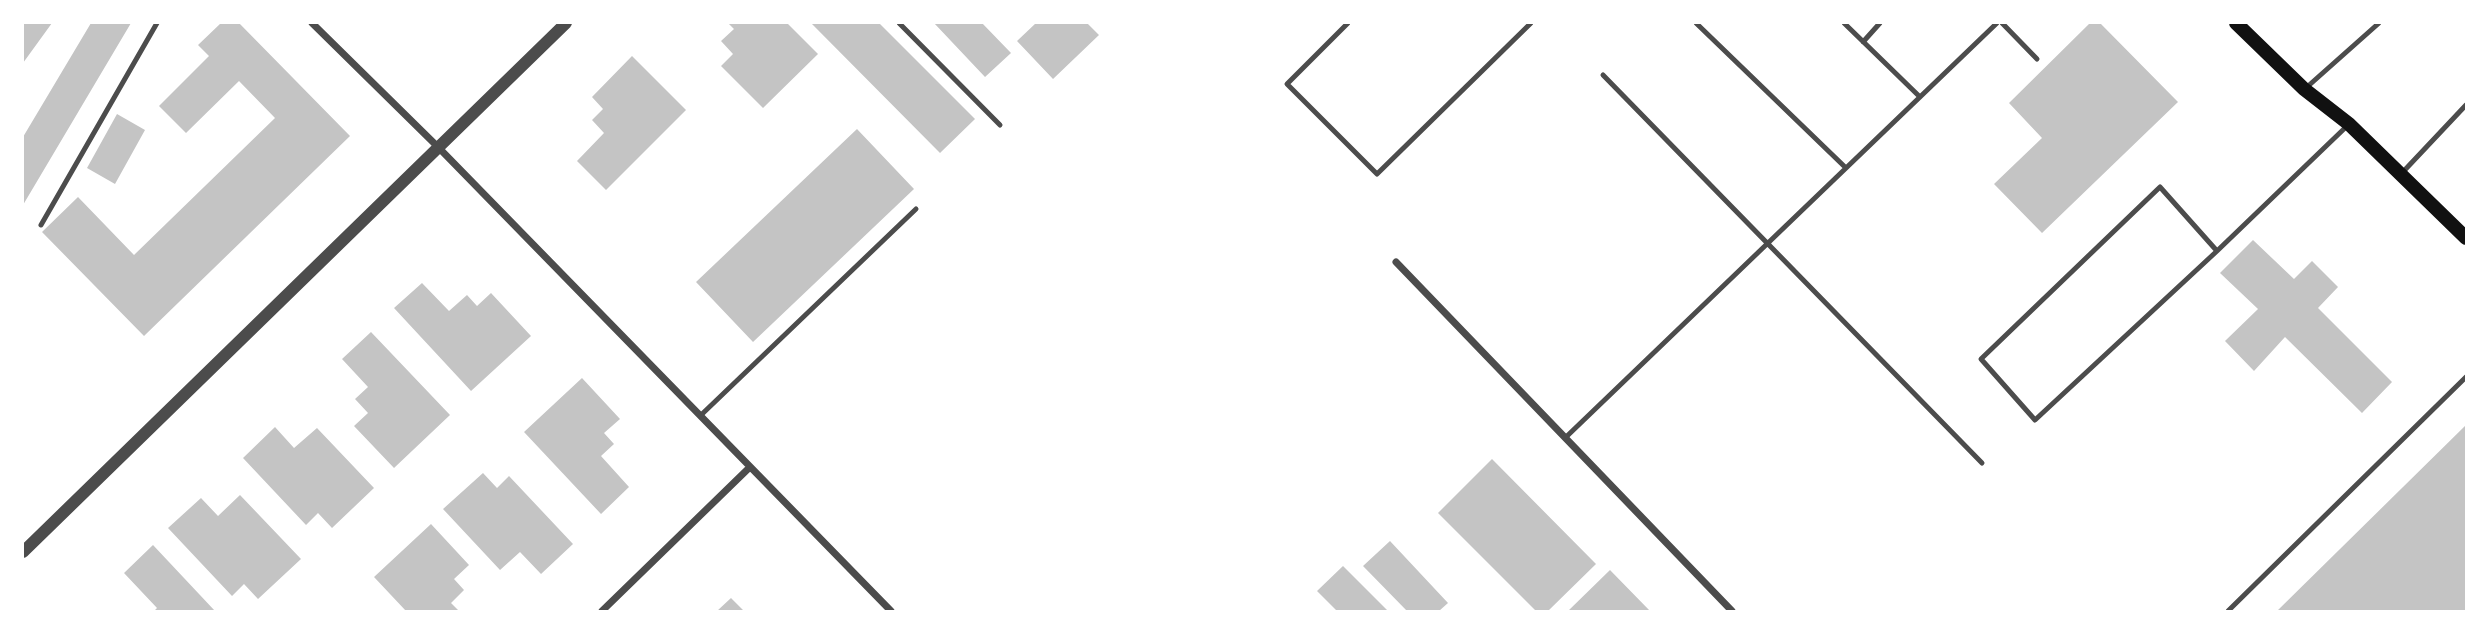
<!DOCTYPE html>
<style>
body{margin:0}
#map{position:relative;width:2489px;height:634px;overflow:hidden;background:#fff;font-family:"IBM Plex Sans",sans-serif}
canvas{display:block}
.frame{position:absolute;inset:0;border:24px solid #fff;pointer-events:none}
</style>
<div id="map">
<canvas width="2489" height="634"></canvas>
<div class="frame"></div>
</div>
<script>
const ctx = document.querySelector('canvas').getContext('2d');
ctx.lineJoin = 'round';
function fillPath(path, color) {
  ctx.fillStyle = color;
  ctx.fill(path, 'evenodd');
}
function shape(rows) {
  const path = new Path2D();
  for (const r of rows) {
    path.moveTo(r[0], r[1]);
    for (let i = 2; i < r.length; i += 2) path.lineTo(r[i], r[i + 1]);
  }
  return path;
}
function trace(path, color, width, dash) {
  ctx.strokeStyle = color;
  ctx.lineWidth = width;
  ctx.lineCap = dash ? 'butt' : 'round';
  ctx.setLineDash(dash || []);
  ctx.stroke(path);
}
const building = shape([
 [23,23,52,23,23,63],
 [91,23,131,23,23,205,23,137],
 [221,23,239,23,350,136,144,336,42,232,78,197,134,255,275,118,239,81,186,133,159,106,209,56,198,45],
 [728,23,787,23,818,54,763,108,721,66,733,54,721,41,734,29],
 [811,23,879,23,975,119,940,153],
 [934,23,982,23,1011,53,985,77],
 [1036,23,1087,23,1099,35,1053,79,1017,41],
 [2090,23,2100,23,2178,102,2042,233,1994,184,2042,138,2009,103],
 [632,56,686,110,606,190,577,161,604,133,592,120,603,109,592,97],
 [117,114,145,130,115,184,87,168],
 [857,129,914,189,753,342,696,282],
 [2253,240,2294,279,2312,261,2338,287,2318,308,2392,382,2362,413,2285,337,2254,371,2225,341,2258,309,2220,273],
 [422,283,449,311,467,295,477,306,491,293,531,336,471,391,394,308],
 [371,332,450,415,394,468,354,426,368,413,355,399,368,387,342,359],
 [582,378,620,419,604,433,614,444,601,456,629,487,601,514,524,432],
 [2466,425,2466,611,2277,611],
 [275,427,294,448,317,428,374,488,332,528,318,513,306,525,243,458],
 [1492,459,1596,564,1548,611,1536,611,1438,513],
 [483,473,497,488,509,476,573,544,541,574,520,552,500,570,443,509],
 [240,495,301,559,258,599,244,584,232,596,168,528,201,498,218,516],
 [431,524,469,565,454,579,464,590,451,603,459,611,406,611,374,577],
 [1390,541,1448,603,1439,611,1407,611,1363,566],
 [153,545,215,611,154,611,157,608,124,573],
 [1343,566,1388,611,1337,611,1317,591],
 [1610,570,1650,611,1568,611],
 [731,598,744,611,717,611]
]);
const service = shape([
 [899,23,1000,125],
 [1348,23,1287,84,1377,174,1531,23],
 [1696,23,1846,168],
 [1844,23,1920,97],
 [2002,23,2037,59],
 [1863,42,1880,23],
 [1603,75,1982,463],
 [2307,87,2379,23],
 [2401,174,2466,105],
 [41,225,157,23],
 [2217,251,2160,187,1981,359,2035,420,2217,251,2347,126],
 [700,416,916,209],
 [1565,438,1997,23],
 [2228,611,2466,377]
]);
const minor = shape([
 [312,23,438,147,891,611],
 [1396,262,1732,611],
 [602,611,750,467]
]);
const tertiary = shape([
 [23,552,566,23]
]);
const secondary = shape([
 [2236,23,2304,89,2349,124,2466,238]
]);
fillPath(building, '#c4c4c4');
trace(service, '#4c4c4c', 5);
trace(minor, '#4c4c4c', 7);
trace(tertiary, '#4c4c4c', 12);
trace(secondary, '#111', 14);
</script>
